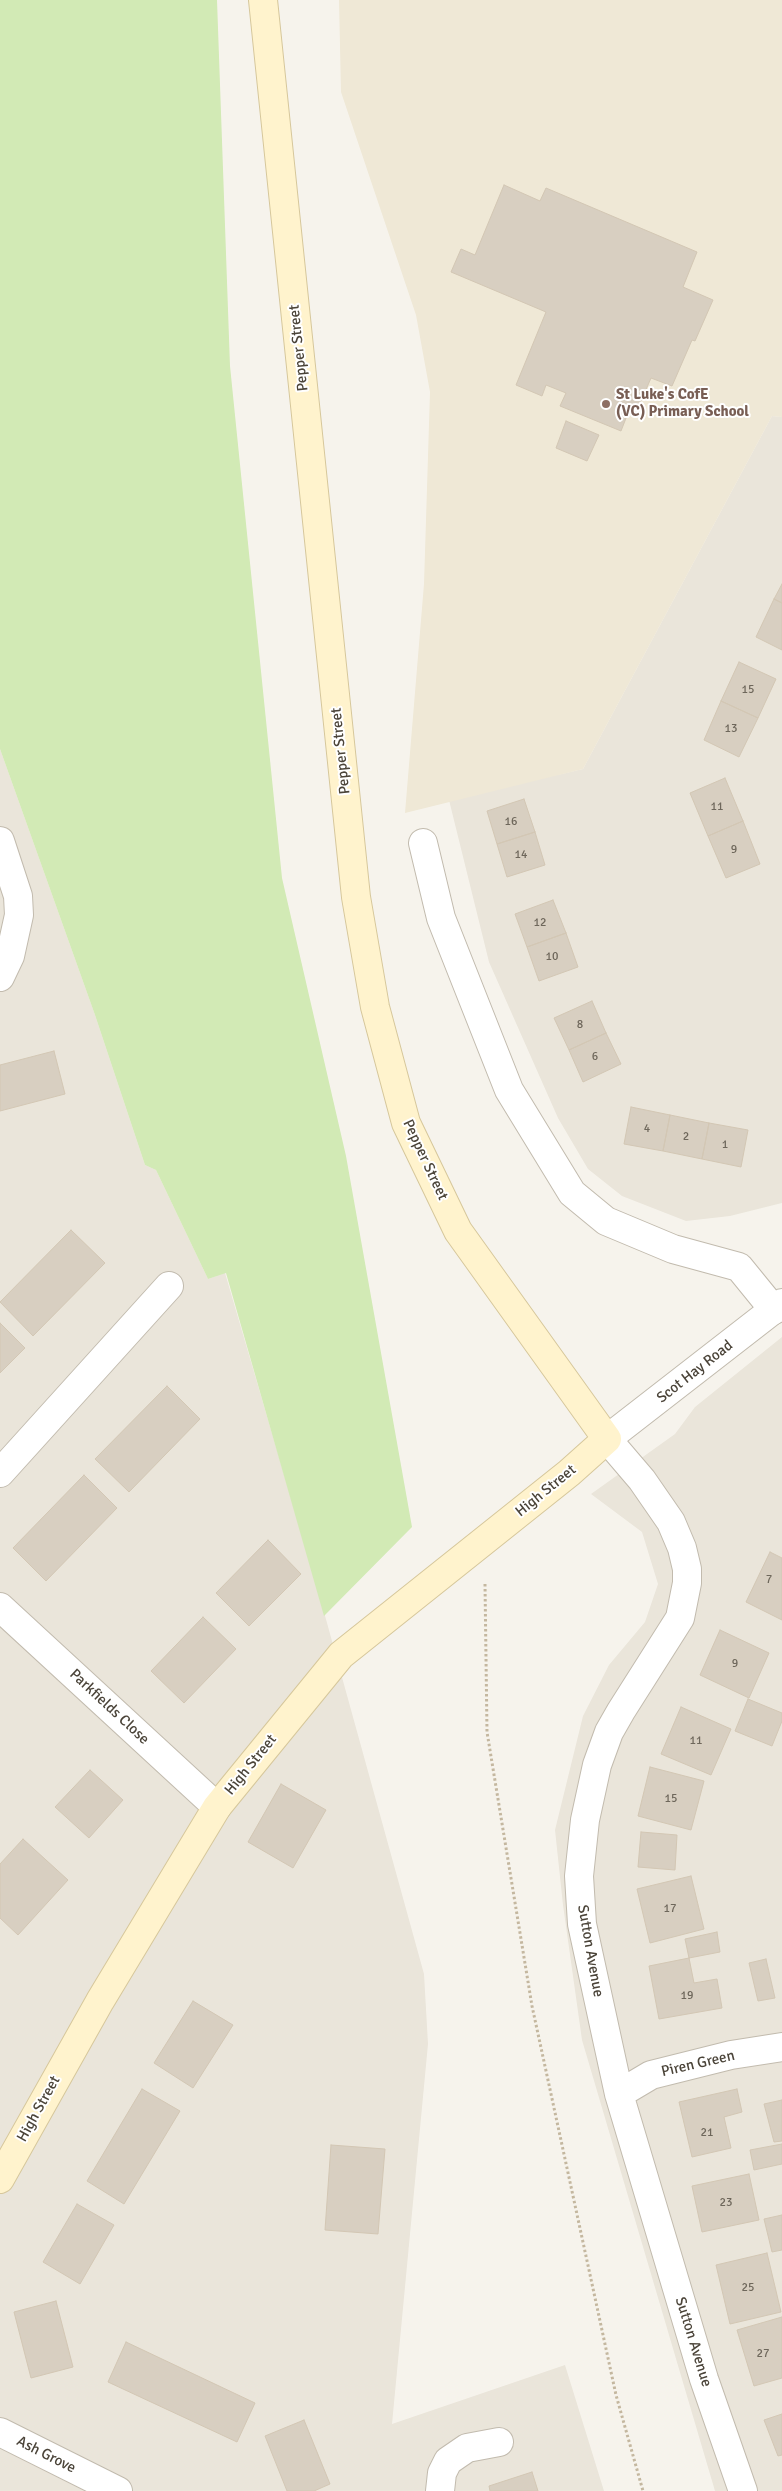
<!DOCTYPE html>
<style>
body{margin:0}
canvas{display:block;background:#f6f3ec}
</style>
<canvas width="782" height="2491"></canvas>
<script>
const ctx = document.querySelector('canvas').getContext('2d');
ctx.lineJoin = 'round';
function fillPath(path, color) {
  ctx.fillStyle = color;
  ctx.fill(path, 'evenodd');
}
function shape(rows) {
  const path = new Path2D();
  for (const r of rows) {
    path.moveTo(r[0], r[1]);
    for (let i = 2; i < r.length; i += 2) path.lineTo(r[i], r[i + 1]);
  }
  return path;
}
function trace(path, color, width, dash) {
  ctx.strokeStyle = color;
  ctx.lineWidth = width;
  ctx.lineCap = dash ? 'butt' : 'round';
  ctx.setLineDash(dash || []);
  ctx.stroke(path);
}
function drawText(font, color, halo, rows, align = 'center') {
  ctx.font = font + ' Signika,sans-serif';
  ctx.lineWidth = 4;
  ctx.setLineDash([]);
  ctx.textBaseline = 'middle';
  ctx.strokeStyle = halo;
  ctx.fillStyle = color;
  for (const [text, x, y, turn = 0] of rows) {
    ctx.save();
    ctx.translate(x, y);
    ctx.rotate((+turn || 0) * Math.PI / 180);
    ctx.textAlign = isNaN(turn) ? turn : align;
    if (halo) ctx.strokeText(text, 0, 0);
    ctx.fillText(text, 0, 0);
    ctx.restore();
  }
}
const residential = shape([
 [772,416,782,417,782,1203,730,1216,686,1221,622,1196,588,1169,558,1118,489,962,449,800,583,769],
 [0,749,95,1015,145,1165,156,1170,208,1279,225,1273,319,1594,424,1974,428,2044,392,2424,565,2365,604,2491,0,2491],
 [782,1337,782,2491,715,2491,582,2040,563,1905,555,1830,583,1716,609,1665,645,1622,658,1584,642,1532,591,1494,675,1434,695,1407]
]);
const education = shape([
 [339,0,782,0,782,417,772,416,583,769,405,813,424,584,430,392,416,315,341,92]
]);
const green = shape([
 [0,0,217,0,230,366,282,878,346,1156,412,1527,324,1616,226,1273,208,1279,156,1170,145,1165,95,1015,0,749]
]);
const building = shape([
 [504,185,540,201,546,188,697,252,683,287,713,300,695,341,692,340,672,386,651,378,635,415,628,413,621,431,560,406,566,393,546,385,542,396,516,385,546,312,451,272,461,249,475,255,504,185],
 [566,421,599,435,587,461,556,448,566,421],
 [782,584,782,603,774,599,782,584],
 [774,599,782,603,782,650,756,637,774,599],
 [739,662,776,679,758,718,721,701,739,662],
 [721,701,758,718,739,757,704,740,721,701],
 [725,778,743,821,708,836,690,793,725,778],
 [524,799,535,832,497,844,487,811,524,799],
 [743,821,760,864,726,878,708,836,743,821],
 [535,832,545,865,507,877,497,844,535,832],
 [553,900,566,933,527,947,515,914,553,900],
 [566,933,578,967,539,981,527,947,566,933],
 [592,1001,606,1033,569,1050,554,1018,592,1001],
 [606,1033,621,1064,583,1082,569,1050,606,1033],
 [54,1051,65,1094,0,1111,0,1065,54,1051],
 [631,1107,670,1115,663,1151,624,1144,631,1107],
 [670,1115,709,1123,702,1159,663,1151,670,1115],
 [709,1123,748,1130,741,1167,702,1159,709,1123],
 [71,1230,105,1263,33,1336,0,1302,71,1230],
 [0,1323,25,1348,0,1373,0,1323],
 [167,1386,200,1419,129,1492,95,1459,167,1386],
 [84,1475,117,1508,46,1581,13,1548,84,1475],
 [268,1540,301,1574,249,1626,216,1593,268,1540],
 [770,1552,782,1558,782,1620,746,1602,770,1552],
 [203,1617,236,1649,184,1703,151,1671,203,1617],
 [720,1630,769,1653,749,1698,700,1675,720,1630],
 [748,1699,782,1713,782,1721,772,1746,735,1731,748,1699],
 [681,1707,731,1729,711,1775,661,1754,681,1707],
 [650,1767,704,1781,691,1830,638,1816,650,1767],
 [90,1770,123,1800,89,1838,55,1807,90,1770],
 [281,1784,326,1810,293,1868,248,1842,281,1784],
 [641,1832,677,1835,675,1870,638,1867,641,1832],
 [23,1839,68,1880,18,1935,0,1918,0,1864,23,1839],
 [691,1876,704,1929,650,1943,637,1889,691,1876],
 [717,1932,720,1952,689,1958,685,1939,717,1932],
 [689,1958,694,1983,717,1979,722,2008,659,2019,649,1966,689,1958],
 [766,1959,775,1998,758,2001,749,1963,766,1959],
 [193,2001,233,2025,193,2088,154,2063,193,2001],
 [142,2089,180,2111,124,2204,87,2181,142,2089],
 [737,2089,742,2112,724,2117,731,2148,692,2157,679,2102,737,2089],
 [782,2100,782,2141,774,2142,764,2104,782,2100],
 [782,2144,782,2164,754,2170,750,2150,782,2144],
 [331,2145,385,2149,378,2234,325,2230,331,2145],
 [749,2174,759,2220,702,2232,692,2186,749,2174],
 [77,2204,114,2225,80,2284,43,2262,77,2204],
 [782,2215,782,2250,772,2252,764,2219,782,2215],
 [767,2253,781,2312,730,2324,716,2265,767,2253],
 [56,2301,73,2367,31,2378,14,2312,56,2301],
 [782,2317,782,2378,754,2386,737,2330,782,2317],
 [126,2342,255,2403,237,2442,108,2382,126,2342],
 [782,2414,782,2455,778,2456,764,2420,782,2414],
 [304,2420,330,2484,314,2491,287,2491,265,2436,304,2420],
 [532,2472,538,2491,490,2491,489,2486,532,2472]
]);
const path = shape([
 [485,1584,487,1732,532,2006,616,2395,643,2491]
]);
const minor = shape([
 [0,841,18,896,19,915,10,956,0,977],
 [423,843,441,918,509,1090,572,1193,606,1221,673,1249,739,1267,774,1310],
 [607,1439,642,1480,671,1522,682,1548,687,1569,687,1583,680,1618,621,1711,609,1732,597,1765,585,1820,579,1876,582,1924,619,2094,704,2379,743,2491],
 [0,1473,169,1286],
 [0,1607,217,1807],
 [619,2094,651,2075,731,2055,782,2047],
 [0,2432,118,2491],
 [440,2491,442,2473,448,2461,467,2448,499,2442]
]);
const tertiary = shape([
 [607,1439,782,1303]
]);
const secondary = shape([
 [0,2179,100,2001,217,1807,341,1655,569,1473,607,1439,458,1231,406,1123,375,1007,356,897,263,0]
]);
const markers = [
 [606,404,5,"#8d6e63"]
];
const numberNames = [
 ["15",748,690],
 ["13",731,729],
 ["11",717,807],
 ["16",511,822],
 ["9",734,850],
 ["14",521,855],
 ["12",540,923],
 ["10",552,957],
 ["8",580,1025],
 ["6",595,1057],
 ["4",647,1129],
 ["2",686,1137],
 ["1",725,1145],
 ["7",769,1580],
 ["9",735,1664],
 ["11",696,1741],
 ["15",671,1799],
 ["17",670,1909],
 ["19",687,1996],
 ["21",707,2133],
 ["23",726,2203],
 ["25",748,2288],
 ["27",763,2354]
];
const streetNames = [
 ["Pepper Street",299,348,-96],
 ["Pepper Street",341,751,-96],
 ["Pepper Street",425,1160,65],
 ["Scot Hay Road",695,1372,-38],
 ["High Street",546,1491,-39],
 ["Parkfields Close",109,1707,43],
 ["High Street",251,1765,-51],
 ["Sutton Avenue",590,1951,80],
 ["Piren Green",698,2064,-13],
 ["High Street",39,2109,-61],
 ["Sutton Avenue",693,2342,73],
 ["Ash Grove",46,2455,27]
];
const educationNames = [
 ["St Luke's CofE",616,395],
 ["(VC) Primary School",616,412]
];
fillPath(residential, '#eae5da');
fillPath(education, '#efe8d6');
fillPath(green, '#d2eab5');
fillPath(building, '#d8cfc1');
trace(building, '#d3c7b4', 1);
trace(minor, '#c2bbae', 30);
trace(tertiary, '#c2bbae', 30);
trace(secondary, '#d6c79b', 30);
trace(path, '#c4b79f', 3, [2.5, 2.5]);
trace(minor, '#fff', 28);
trace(tertiary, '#fff', 28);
trace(secondary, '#fff3cd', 28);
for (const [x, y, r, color] of markers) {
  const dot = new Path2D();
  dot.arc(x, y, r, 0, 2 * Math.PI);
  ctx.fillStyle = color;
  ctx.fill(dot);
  trace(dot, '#fff', 2);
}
drawText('12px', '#6e675b', null, numberNames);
drawText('15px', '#4b4439', '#fff', streetNames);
drawText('bold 15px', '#785e54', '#fff', educationNames, 'left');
</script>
